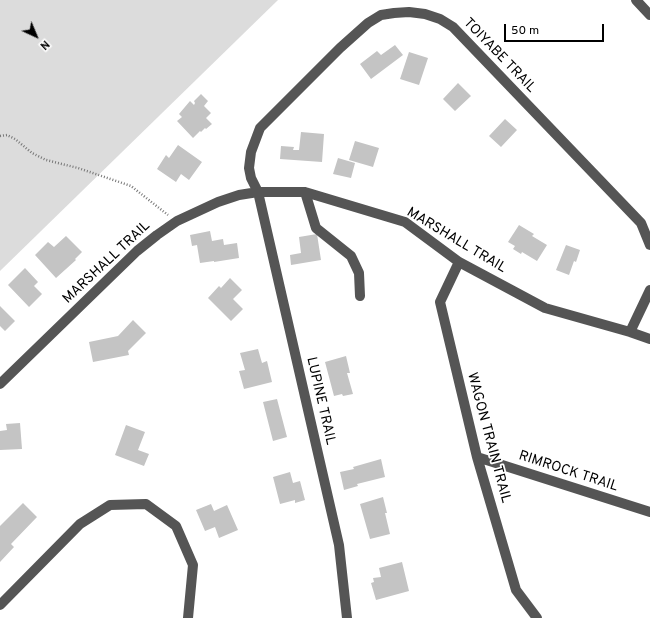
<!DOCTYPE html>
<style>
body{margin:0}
#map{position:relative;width:650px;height:618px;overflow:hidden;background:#fff;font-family:Overpass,sans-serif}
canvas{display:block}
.north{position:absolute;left:16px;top:16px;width:40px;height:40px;-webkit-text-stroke:3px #fff;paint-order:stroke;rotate:136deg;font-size:11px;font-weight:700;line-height:16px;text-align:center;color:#000}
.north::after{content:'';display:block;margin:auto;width:14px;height:18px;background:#000;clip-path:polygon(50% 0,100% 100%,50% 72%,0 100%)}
.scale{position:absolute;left:504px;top:24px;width:100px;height:18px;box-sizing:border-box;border:2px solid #000;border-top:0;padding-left:5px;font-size:12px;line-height:14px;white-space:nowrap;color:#000;-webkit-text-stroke:3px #fff;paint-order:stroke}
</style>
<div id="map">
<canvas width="650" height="618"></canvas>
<div class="north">N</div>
<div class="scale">50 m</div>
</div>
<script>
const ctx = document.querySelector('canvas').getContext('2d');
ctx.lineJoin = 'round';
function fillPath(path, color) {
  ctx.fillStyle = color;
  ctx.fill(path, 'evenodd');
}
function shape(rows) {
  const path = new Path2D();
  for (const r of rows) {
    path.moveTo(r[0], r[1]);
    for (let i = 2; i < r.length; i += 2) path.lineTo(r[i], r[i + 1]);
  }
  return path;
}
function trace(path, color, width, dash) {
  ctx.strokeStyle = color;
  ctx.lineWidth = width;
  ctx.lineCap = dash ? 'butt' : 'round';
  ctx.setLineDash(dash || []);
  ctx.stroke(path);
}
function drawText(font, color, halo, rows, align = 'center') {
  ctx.font = font + ' Overpass,sans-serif';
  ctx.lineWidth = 3.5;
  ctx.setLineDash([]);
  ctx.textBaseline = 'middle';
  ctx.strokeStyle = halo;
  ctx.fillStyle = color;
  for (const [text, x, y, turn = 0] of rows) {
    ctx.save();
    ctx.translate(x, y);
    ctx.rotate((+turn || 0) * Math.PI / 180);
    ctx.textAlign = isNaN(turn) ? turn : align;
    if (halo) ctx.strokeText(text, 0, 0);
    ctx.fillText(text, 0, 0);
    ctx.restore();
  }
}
const green = shape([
 [0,0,278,0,0,271]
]);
const building = shape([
 [395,45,403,55,371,79,360,64,377,51,381,55],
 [409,52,428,58,419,85,400,79],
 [458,83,471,96,455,111,443,99],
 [201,94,208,101,204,106,211,113,206,118,212,124,206,129,205,128,201,132,200,131,193,138,177,121,182,117,179,114,190,101,194,105,195,103,194,101],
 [505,119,517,130,501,147,489,136],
 [301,132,324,134,322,162,280,159,281,146,294,147,293,150,299,150],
 [355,141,379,148,373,167,349,160],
 [178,145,202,162,189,180,181,174,176,182,157,169,166,155,169,158],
 [338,158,355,163,351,178,333,174],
 [519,225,534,234,532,236,547,245,537,261,522,252,521,254,513,249,515,246,508,242],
 [210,231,212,241,223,239,224,245,237,243,239,258,214,262,214,261,200,263,197,245,192,246,190,235],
 [317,234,321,260,291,265,290,255,301,253,299,237],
 [66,236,82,252,75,259,76,260,56,278,35,255,48,242,54,247],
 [566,245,580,250,576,262,574,261,569,275,556,270],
 [25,268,38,282,34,286,42,294,29,307,8,285],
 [230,278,242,290,233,299,243,309,231,321,208,298,219,286,221,288],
 [0,306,15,321,5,331,0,326],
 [133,320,146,333,128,351,129,355,93,362,89,342,118,336],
 [258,349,262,363,267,361,272,382,244,389,239,371,245,370,240,353],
 [346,356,350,373,347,373,353,394,343,396,342,394,334,396,325,362],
 [277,399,287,437,273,441,263,402],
 [20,423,22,449,0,450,0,431,7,430,6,424],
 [126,425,145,432,138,450,149,454,144,466,115,455],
 [381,459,385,477,357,484,358,486,344,490,340,472,354,469,353,467],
 [290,472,293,483,300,481,305,500,295,503,295,500,280,504,273,477],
 [383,497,387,513,385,513,390,534,370,539,360,504],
 [23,503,37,517,11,544,14,547,0,562,0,526],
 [211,504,214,511,227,505,238,530,219,538,215,527,205,531,196,510],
 [402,562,409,591,376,600,371,583,374,582,373,578,381,577,379,568]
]);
const path = shape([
 [0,136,7,135,15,139,32,153,46,160,78,168,131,186,168,215]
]);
const minor = shape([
 [636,0,650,15],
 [305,192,316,228,351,256,359,273,360,296],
 [459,262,440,302,477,457,516,590,537,618],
 [630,332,650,290],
 [0,384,137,251,157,235,177,221,218,202,239,195,258,192,305,192,405,222,459,262,545,308,630,332,650,339],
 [477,457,650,512],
 [0,605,80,524,110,505,146,504,176,526,193,565,188,618],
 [347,618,339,545,258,192,251,178,249,168,251,152,260,128,340,48,368,23,381,15,394,13,409,12,425,14,440,19,453,27,641,223,650,245]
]);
const streetNames = [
 ["TOIYABE TRAIL",499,56,46],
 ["MARSHALL TRAIL",456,241,31],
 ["MARSHALL TRAIL",107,263,-43],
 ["LUPINE TRAIL",320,401,77],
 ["WAGON TRAIN TRAIL",488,438,75],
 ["RIMROCK TRAIL",568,472,18]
];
fillPath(green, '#dcdcdc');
fillPath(building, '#c4c4c4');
trace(path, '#777', 2.5, [1, 2]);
trace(minor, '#555', 10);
drawText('14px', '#000', '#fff', streetNames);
</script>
